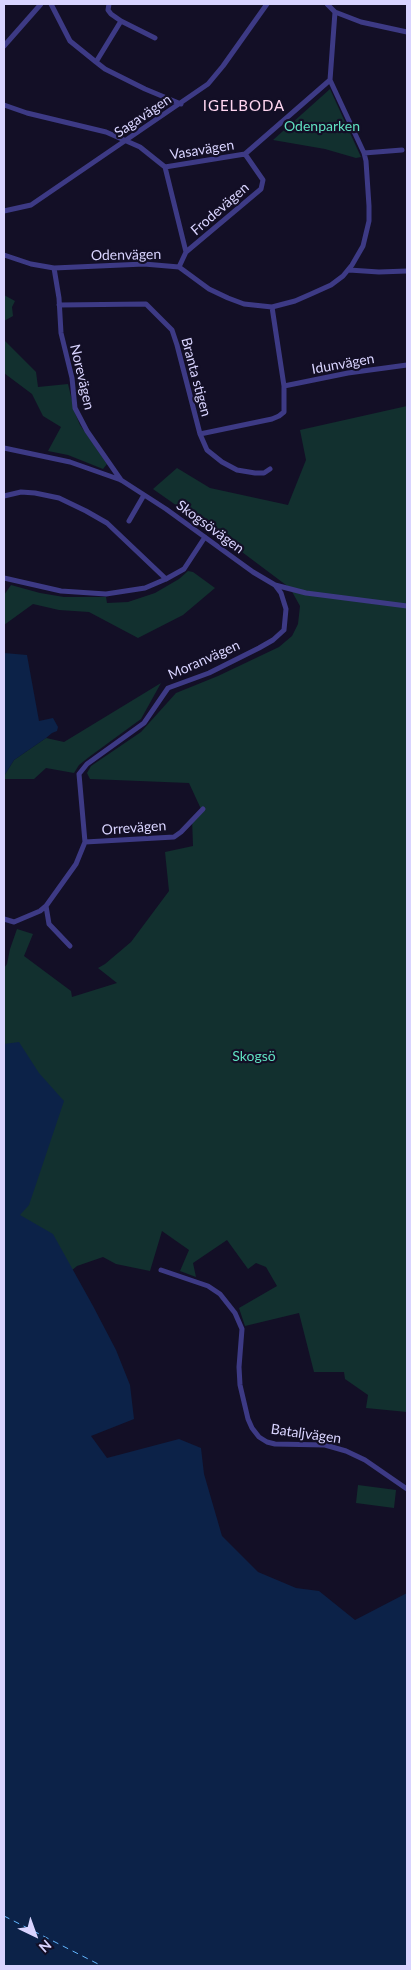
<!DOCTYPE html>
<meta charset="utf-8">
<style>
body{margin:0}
#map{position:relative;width:411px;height:1970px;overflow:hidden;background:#130f26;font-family:Lato,sans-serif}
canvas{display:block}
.frame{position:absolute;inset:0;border:5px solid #d9d4ff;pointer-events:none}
.north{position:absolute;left:10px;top:1910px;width:50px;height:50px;-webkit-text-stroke:4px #130f26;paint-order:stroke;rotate:138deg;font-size:14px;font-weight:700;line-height:20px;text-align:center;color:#d9d4ff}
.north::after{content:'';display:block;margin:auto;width:18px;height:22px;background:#d9d4ff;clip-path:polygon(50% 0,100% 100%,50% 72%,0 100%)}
</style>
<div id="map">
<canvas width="411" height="1970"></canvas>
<div class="frame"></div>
<div class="north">N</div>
</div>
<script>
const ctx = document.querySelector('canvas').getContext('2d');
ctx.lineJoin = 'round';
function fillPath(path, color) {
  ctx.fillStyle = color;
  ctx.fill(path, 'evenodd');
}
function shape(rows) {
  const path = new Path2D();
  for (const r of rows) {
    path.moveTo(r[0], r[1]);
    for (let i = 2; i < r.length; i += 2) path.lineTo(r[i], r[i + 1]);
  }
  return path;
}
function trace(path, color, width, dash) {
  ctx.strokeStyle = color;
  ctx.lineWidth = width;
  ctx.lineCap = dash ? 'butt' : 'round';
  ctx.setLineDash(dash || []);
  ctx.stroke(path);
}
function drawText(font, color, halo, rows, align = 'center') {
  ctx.font = font + ' Lato,sans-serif';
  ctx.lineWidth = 4.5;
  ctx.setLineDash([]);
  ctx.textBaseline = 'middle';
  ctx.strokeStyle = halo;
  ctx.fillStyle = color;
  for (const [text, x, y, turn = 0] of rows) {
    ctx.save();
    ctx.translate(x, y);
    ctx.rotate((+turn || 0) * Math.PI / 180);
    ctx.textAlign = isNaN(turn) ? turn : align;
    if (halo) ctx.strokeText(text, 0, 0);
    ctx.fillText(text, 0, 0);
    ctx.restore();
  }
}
const green = shape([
 [330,89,361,157,356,158,325,149,273,140],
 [4,295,15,301,12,307,13,316,4,321],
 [4,340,36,372,38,387,68,384,75,413,80,425,107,464,103,469,68,455,48,451,61,427,43,416,32,394,4,373],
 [407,406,407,1412,366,1408,368,1395,345,1379,344,1372,314,1372,299,1313,245,1326,239,1308,277,1286,266,1267,256,1263,248,1269,227,1240,193,1263,196,1277,180,1271,189,1250,162,1231,150,1271,116,1264,103,1257,77,1266,4,1328,4,968,7,964,10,949,17,929,33,934,24,956,71,991,72,997,117,983,98,968,105,964,131,942,169,891,165,852,193,846,192,818,201,809,189,783,90,779,87,773,91,766,141,732,176,693,218,676,279,647,292,636,298,624,300,606,290,588,234,546,153,489,177,468,210,488,288,505,306,460,300,430],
 [188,571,193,572,215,588,183,615,138,638,89,612,59,610,33,604,4,625,4,595,11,585,40,593,64,597,106,597,107,603,128,602,155,593,179,579],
 [161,683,141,719,89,757,79,765,74,773,46,768,34,779,4,779,4,776,14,760,46,738,64,742],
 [358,1485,396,1490,394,1508,356,1503]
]);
const water = shape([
 [4,653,27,655,39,721,53,718,58,727,57,731,52,733,46,738,14,760,4,776],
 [19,1042,39,1073,64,1101,29,1205,20,1215,53,1234,93,1306,116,1350,130,1385,134,1419,91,1436,107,1458,179,1439,201,1448,204,1474,222,1536,258,1572,296,1588,319,1591,355,1620,407,1593,407,1966,4,1966,4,1044]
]);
const ferry = shape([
 [4,1916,102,1966]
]);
const street = shape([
 [51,4,70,41,96,62,105,69,145,89,181,104],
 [109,4,108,10,111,14,121,21],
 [327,4,335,12,361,22,407,32],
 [4,46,41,4],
 [96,62,121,21,155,38],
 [4,105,27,113,106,132,140,147,165,167,245,154,330,80],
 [364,153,402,150],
 [165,167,186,252,179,267],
 [4,211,31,205,208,84,223,66,267,4],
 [186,252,261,189,263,180,245,154],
 [4,255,31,264,54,268,144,264,179,267,209,289,228,298,244,304,272,307,295,301,311,294,331,285,343,276,352,265,363,246,369,221,369,206,366,161,364,153,330,80,335,12],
 [54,268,59,298,61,333,72,378,75,408,87,431,121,480],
 [349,270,379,272,407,271],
 [59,305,146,304,172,330,177,345,200,434,207,450,222,462,237,470,255,473,264,473,270,469],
 [284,386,348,373,407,365],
 [200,434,272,419,279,416,284,412,284,386,272,307],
 [4,448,70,462,121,480,166,509,253,572,275,585,306,593,407,606],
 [4,496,21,492,35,493,59,498,86,511,107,523,166,579],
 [129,521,144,495],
 [4,578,61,591,106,594,145,588,166,579,184,569,205,537],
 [85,842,174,837,181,832,203,809],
 [46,906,49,924,70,946],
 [4,919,14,922,40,911,46,906,76,864,85,842,79,774,87,764,144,723,168,688,209,673,259,648,273,640,284,630,286,609,281,593,275,585],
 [161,1270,208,1286,220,1294,235,1313,242,1329,239,1367,240,1385,248,1419,252,1428,259,1437,267,1442,275,1444,325,1445,346,1451,365,1460,407,1489]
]);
const streetNames = [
 ["Sagavägen",143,116,-34],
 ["Vasavägen",202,150,-9],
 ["Frodevägen",220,209,-41],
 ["Odenvägen",126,255,-1],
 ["Idunvägen",343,364,-10],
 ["Norevägen",82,377,77],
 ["Branta stigen",196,377,75],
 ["Skogsövägen",210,527,36],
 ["Moranvägen",204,660,-24],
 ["Orrevägen",134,828,-4],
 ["Bataljvägen",306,1434,8]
];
const parkNames = [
 ["Odenparken",322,126],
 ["Skogsö",254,1056]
];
const neighbourhoodNames = [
 ["IGELBODA",244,106]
];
fillPath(green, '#12302f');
fillPath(water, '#0c2248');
trace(ferry, '#62b6ff', 1, [6, 5]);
trace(street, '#3d3a85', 5);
drawText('14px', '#d9d4ff', '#130f26', streetNames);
drawText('14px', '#5fe0c0', '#130f26', parkNames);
ctx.letterSpacing = '1px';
drawText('15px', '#ffd6f0', '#130f26', neighbourhoodNames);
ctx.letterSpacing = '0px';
</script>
